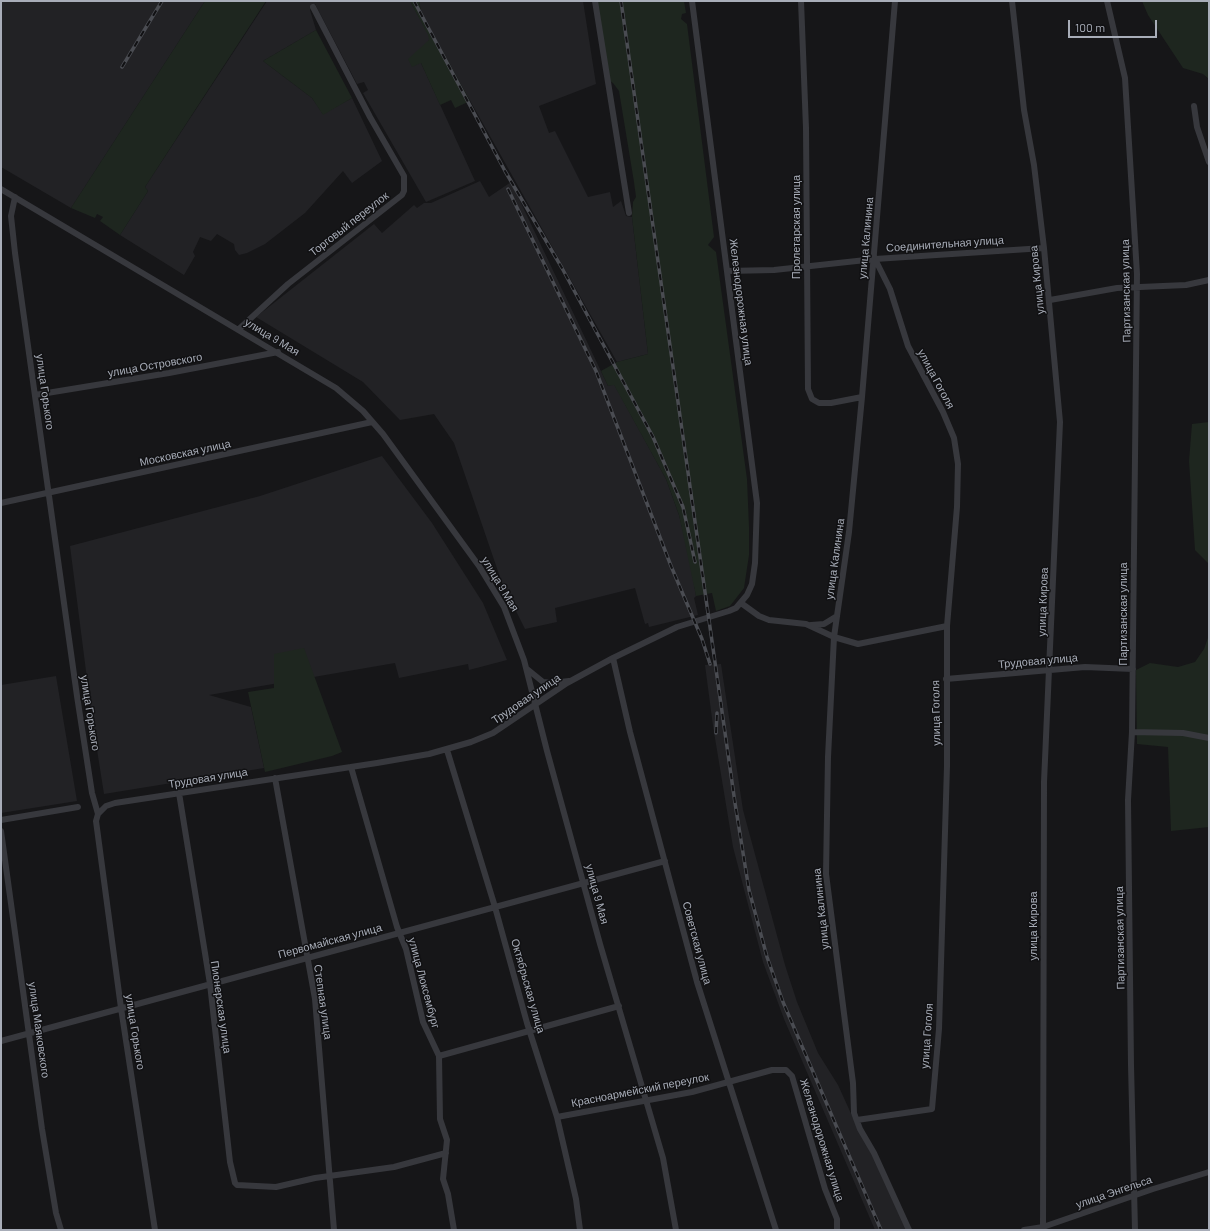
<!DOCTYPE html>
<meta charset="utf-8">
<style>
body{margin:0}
#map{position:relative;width:1210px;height:1231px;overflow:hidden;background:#161618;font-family:Barlow,sans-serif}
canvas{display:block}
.frame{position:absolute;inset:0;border:2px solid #a8adb8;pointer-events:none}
.scale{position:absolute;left:1068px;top:20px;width:89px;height:18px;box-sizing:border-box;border:2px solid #a8adb8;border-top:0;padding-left:5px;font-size:12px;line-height:14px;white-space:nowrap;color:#a8adb8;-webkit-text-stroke:3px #111113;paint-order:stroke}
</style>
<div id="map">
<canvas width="1210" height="1231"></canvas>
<div class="frame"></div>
<div class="scale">100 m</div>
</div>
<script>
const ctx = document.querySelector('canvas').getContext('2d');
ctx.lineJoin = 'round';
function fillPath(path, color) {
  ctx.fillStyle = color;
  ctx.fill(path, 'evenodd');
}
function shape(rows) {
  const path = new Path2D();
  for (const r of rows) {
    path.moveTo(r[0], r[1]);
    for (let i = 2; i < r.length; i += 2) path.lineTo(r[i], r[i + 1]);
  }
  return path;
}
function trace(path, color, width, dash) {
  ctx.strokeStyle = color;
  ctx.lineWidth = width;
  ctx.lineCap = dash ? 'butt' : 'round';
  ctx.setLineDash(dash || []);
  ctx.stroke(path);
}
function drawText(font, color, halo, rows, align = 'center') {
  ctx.font = font + ' Barlow,sans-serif';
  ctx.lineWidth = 3;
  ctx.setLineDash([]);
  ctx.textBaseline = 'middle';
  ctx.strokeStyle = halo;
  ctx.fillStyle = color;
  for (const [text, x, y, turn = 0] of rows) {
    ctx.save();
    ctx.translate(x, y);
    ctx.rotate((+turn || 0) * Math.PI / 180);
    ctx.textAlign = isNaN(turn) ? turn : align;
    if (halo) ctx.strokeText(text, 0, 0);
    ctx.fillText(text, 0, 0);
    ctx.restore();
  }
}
const built = shape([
 [1,1,205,1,71,208,1,167],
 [267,1,410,1,429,35,429,40,421,63,475,181,426,202,363,93,368,90,364,82,357,84,315,4,310,10,316,30,263,61,312,98,323,114,352,98,382,161,352,183,343,171,305,213,265,244,247,253,239,255,235,250,234,244,217,234,211,241,200,237,193,252,195,256,184,275,120,235,148,191,145,187],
 [419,1,583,1,596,84,539,106,549,133,555,131,588,197,610,192,613,207,621,201,626,216,632,217,648,354,617,362,459,81,421,12],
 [480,181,489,197,511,182,608,386,614,384,666,479,679,515,691,564,696,596,694,598,698,615,649,627,648,623,645,624,635,588,555,608,557,622,525,629,502,583,454,443,434,414,400,420,363,382,256,317,374,224,382,233,414,205,417,208,424,203,431,203],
 [382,456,432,523,483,603,507,660,469,670,468,664,399,678,395,663,209,695,251,707,264,768,104,794,92,718,70,546,260,496],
 [721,664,743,810,785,965,797,1002,818,1053,838,1085,853,1118,857,1120,907,1230,875,1230,784,1019,763,962,733,847,713,726,705,665],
 [56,676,77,801,1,813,1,685]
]);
const green = shape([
 [205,1,266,1,145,187,148,191,120,235,100,221,103,217,97,214,95,218,71,208],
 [410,1,419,1,421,12,470,101,455,108,451,100,440,105,421,63,412,67,408,59,429,40,428,35],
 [595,1,684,1,686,13,682,14,681,19,687,24,714,237,708,245,716,252,747,479,749,527,749,555,744,588,730,606,716,611,712,593,696,596,679,515,666,479,614,385,608,386,601,371,617,362,648,354,632,217,633,202,636,197,634,182,619,91,613,83,607,79],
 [1142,1,1209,1,1209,79,1203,74,1183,68,1148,15],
 [316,30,352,98,323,115,312,98,263,61],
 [1209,422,1209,564,1195,550,1189,461,1192,424],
 [1209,635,1209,827,1171,831,1168,747,1137,744,1136,670,1150,663,1178,667,1195,662,1204,649],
 [304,648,342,752,332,756,265,772,248,692,274,688,274,654]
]);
const minor = shape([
 [595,1,629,213],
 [801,1,806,128,808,389,812,399,819,403,831,403,862,397],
 [895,1,862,397,849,532,834,637,828,757,826,874,853,1083,854,1113,860,1129,874,1153,909,1230],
 [1012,1,1024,110,1034,165,1044,248,1060,422,1044,782,1043,1230],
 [1107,1,1125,78,1137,274,1132,732,1128,800,1131,1065,1135,1230],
 [1194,106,1197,127,1209,162],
 [1,189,336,388,363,411,383,434,479,566,504,607,524,660,547,751,600,944,663,1158,676,1230],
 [15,197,11,216,15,253,77,696,92,793,98,814,96,821,121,1008,155,1230],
 [727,271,774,270,875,259,1044,248],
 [1050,300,1117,288,1186,285,1209,280],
 [239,329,288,284,402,195,404,191,404,176,370,117,313,7],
 [35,395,169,373,278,352],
 [1,503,372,422],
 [741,603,759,616,769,620,806,624,834,637,858,644,947,626],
 [811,625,824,624,837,616],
 [613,658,630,732,697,982,776,1230],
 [527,669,543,682,553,683,569,681],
 [946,679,1085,667,1133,669],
 [1132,732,1183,733,1209,738],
 [447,750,495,907,527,1023,557,1117,576,1199,580,1230],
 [351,767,397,927,406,949,423,1022,439,1056,440,1119,447,1140,443,1179,448,1194,454,1230],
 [275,778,315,999,334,1230],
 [179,793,210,984,230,1162,235,1183,237,1185,276,1187,315,1178,394,1167,446,1153],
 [98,814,106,806,115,803,377,763,429,754,471,742,493,733,567,683,613,658,677,627,729,611,736,608,747,595,752,584,755,563,757,503,692,1],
 [1,820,78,807],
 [1,831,42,1129,56,1213,61,1230],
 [1,1041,665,861],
 [439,1056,619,1006],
 [557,1117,692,1092,772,1070,786,1070,792,1076,825,1189,837,1219,837,1230],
 [857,1120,932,1109,939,1029,947,766,947,626,957,507,958,464,954,438,943,412,908,346,890,289,875,259],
 [1024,1230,1043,1227,1153,1189,1209,1172]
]);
const rail = shape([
 [414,1,505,171,562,268,653,437,683,507,695,562],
 [621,1,735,803,749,890,767,957,783,1002,881,1230],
 [122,67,162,1],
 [508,189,596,371,671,566,702,639,710,664],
 [716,733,717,713]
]);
const streetNames = [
 ["Торговый переулок",349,224,-38],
 ["Пролетарская улица",796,227,-90],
 ["улица Калинина",866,238,-85],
 ["Соединительная улица",945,244,-4],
 ["улица Кирова",1037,280,-96],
 ["Партизанская улица",1126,291,-91],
 ["Железнодорожная улица",741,302,83],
 ["улица 9 Мая",272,337,31],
 ["улица Островского",155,365,-10],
 ["улица Гоголя",936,379,62],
 ["улица Горького",45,392,82],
 ["Московская улица",185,453,-12],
 ["улица Калинина",835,559,-82],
 ["улица 9 Мая",500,584,59],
 ["улица Кирова",1043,602,-88],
 ["Партизанская улица",1123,614,-90],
 ["Трудовая улица",1038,661,-5],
 ["Трудовая улица",526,699,-34],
 ["улица Горького",90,713,81],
 ["улица Гоголя",936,713,-91],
 ["Трудовая улица",208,778,-9],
 ["улица 9 Мая",597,894,75],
 ["улица Калинина",821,909,-96],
 ["улица Кирова",1033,926,-90],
 ["Партизанская улица",1120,938,-91],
 ["Первомайская улица",330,941,-15],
 ["Советская улица",697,943,75],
 ["улица Люксембург",424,983,75],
 ["Октябрьская улица",528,986,74],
 ["Степная улица",323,1002,82],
 ["Пионерская улица",221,1007,82],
 ["улица Маяковского",39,1030,82],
 ["улица Горького",135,1032,81],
 ["улица Гоголя",927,1036,-86],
 ["Красноармейский переулок",640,1090,-11],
 ["Железнодорожная улица",822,1140,73],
 ["улица Энгельса",1114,1192,-19]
];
fillPath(built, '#222225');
fillPath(green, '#1e261f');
trace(minor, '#37383d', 6);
trace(rail, '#4a4c52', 3.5);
trace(rail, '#111113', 2, [6]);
drawText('11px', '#a8adb8', '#111113', streetNames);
</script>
